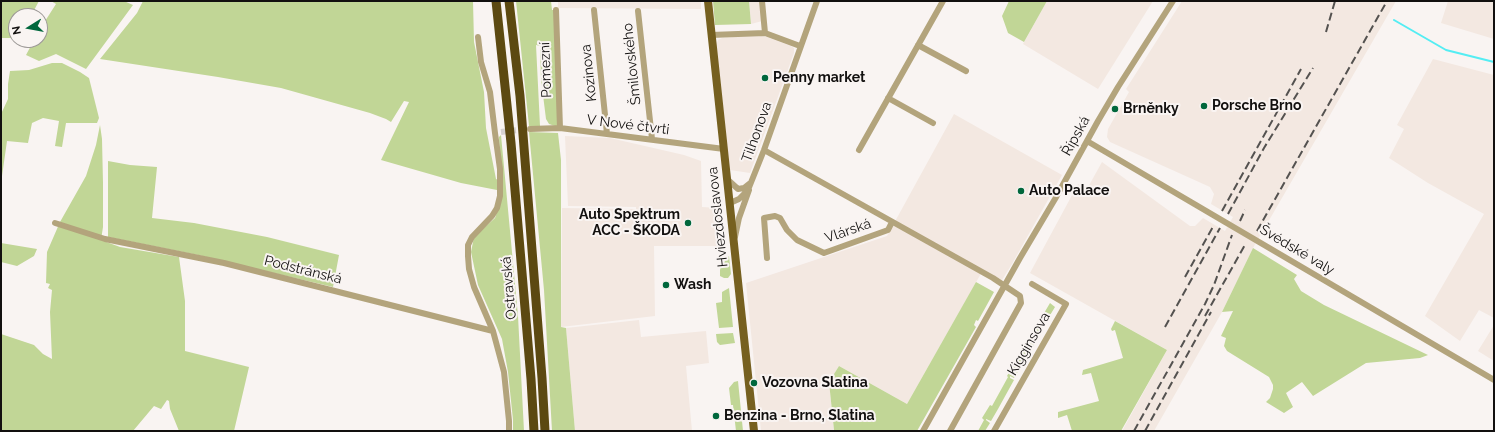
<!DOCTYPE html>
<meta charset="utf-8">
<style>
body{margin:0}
#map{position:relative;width:1495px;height:432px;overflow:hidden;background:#f9f4f2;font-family:Raleway,sans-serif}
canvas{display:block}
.frame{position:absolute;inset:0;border:2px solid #12100f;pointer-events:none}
.north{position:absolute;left:8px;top:8px;width:40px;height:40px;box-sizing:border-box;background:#f9f4f2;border:1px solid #9d9997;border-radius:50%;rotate:259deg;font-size:11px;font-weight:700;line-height:16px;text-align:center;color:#12100f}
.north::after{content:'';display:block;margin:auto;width:14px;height:18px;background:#00673c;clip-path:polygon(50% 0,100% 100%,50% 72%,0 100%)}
</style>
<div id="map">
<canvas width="1495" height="432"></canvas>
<div class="frame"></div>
<div class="north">N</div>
</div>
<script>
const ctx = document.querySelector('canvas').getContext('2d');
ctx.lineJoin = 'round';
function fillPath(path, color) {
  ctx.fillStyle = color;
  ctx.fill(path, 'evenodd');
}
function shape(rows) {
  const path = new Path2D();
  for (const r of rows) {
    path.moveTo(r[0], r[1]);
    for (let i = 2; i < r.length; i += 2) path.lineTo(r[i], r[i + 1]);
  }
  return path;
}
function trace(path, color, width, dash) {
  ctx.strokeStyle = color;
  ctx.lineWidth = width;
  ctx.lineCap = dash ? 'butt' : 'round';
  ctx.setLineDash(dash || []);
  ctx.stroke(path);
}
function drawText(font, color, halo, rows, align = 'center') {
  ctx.font = font + ' Raleway,sans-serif';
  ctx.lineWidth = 4;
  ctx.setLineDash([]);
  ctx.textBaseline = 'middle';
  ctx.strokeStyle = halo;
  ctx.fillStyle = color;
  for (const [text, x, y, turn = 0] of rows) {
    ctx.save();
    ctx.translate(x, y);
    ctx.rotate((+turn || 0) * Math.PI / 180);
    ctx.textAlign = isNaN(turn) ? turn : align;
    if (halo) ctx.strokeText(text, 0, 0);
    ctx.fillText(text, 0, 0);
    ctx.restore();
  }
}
const built = shape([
 [558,1,701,1,701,9,558,8],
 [749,1,764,1,766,20,751,24],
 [1047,1,1153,1,1098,89,1023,44],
 [1182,1,1396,1,1253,248,1222,312,1154,431,1122,431,1167,350,1030,273,1078,184,1087,189,1102,162,1190,226,1195,226,1203,218,1225,231,1233,217,1211,204,1214,194,1210,187,1110,142,1107,137,1108,129,1129,92,1126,89],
 [1448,1,1494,1,1494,39,1441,23],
 [756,35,767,37,791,46,794,48,794,53,750,173,730,170,716,45,718,40,722,38],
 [1433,59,1494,75,1494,318,1479,310,1460,341,1425,316,1484,214,1428,183,1389,158,1404,129,1397,125],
 [954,114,1062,175,1012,264,1002,280,983,270,907,404,839,366,829,382,834,430,761,431,746,283,887,236],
 [565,136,610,138,684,155,701,161,702,207,719,208,722,246,654,246,655,316,561,327,562,208,636,209,636,207,568,206],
 [639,320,641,337,706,331,709,363,686,366,692,431,575,431,566,328],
 [1494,325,1494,361,1478,351]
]);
const green = shape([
 [1,1,39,1,31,16,16,16,16,35,12,38,1,38],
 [51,1,124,1,133,5,86,69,56,54,39,61,26,55,34,40,40,40,40,29,56,4],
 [143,1,473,1,474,42,484,92,486,128,496,179,498,180,497,190,461,183,381,160,409,102,404,101,391,122,386,119,370,113,281,88,218,77,100,59,137,13],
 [516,1,551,1,552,10,554,10,558,127,549,124,546,119,541,79,540,46,536,45,540,126,529,126],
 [713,1,749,1,751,24,715,25],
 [1009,1,1047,1,1024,42,1008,33,1002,16],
 [52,63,62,63,80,72,89,78,99,118,97,123,66,123,62,147,55,146,59,121,43,118,32,123,28,143,7,141,1,183,1,114,8,99,8,84,10,71,29,70],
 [100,125,102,139,103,183,103,227,101,240,120,247,179,257,185,301,185,351,249,367,234,431,179,431,170,409,169,401,167,400,161,409,154,406,133,431,1,431,1,334,34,345,43,354,52,359,50,312,52,290,48,288,50,284,46,283,47,252,60,222,86,176,96,145],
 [529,132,558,133,561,160,561,327,566,328,575,431,552,431,544,290],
 [501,135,518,316,524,431,513,431,513,420,508,372,502,339,478,285,471,252,474,237,495,218,502,197,499,137],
 [108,161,130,165,157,167,152,218,194,223,267,237,339,255,333,287,198,255,108,237],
 [1,243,37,249,34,256,17,266,1,262],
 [1253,248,1297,275,1294,279,1301,291,1324,305,1428,355,1420,358,1366,363,1313,396,1302,382,1286,393,1293,407,1284,413,1266,402,1270,398,1273,389,1273,385,1269,377,1227,351,1224,346,1226,338,1221,336,1233,311,1222,312],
 [729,256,731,274,728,278,724,278,720,276,720,270,721,266],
 [976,282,994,292,978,321,976,320,974,325,976,327,917,431,829,431,834,430,829,382,839,366,907,404],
 [729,288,733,327,719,328,716,303,722,302,722,292],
 [1050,303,1055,307,1038,335,1035,333,1033,335,1038,338,1014,378,1010,376,1010,378,1014,380,998,409,991,421,986,419,986,420,990,423,985,431,978,431,984,420,982,418,990,405,992,406,1008,377,1007,376],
 [1115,321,1167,350,1121,431,1072,431,1067,415,1058,418,1058,412,1099,401,1091,373,1082,375,1083,370,1123,358,1115,330,1112,331,1111,329],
 [733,333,735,343,720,345,717,342,716,334],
 [738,381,743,431,736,431,733,405,731,405,729,388,734,382]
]);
const stream = shape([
 [1394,20,1446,50,1494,62]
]);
const minorTunnel = shape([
 [501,132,526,129]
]);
const minor = shape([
 [762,1,765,33],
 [556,10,560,128],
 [594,10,607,134],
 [638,11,652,139],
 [711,35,765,33,800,46],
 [478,37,481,62,490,92,495,133,500,169,500,196,497,208,492,216,472,237,468,245,468,256,469,269,474,287,493,331,504,372,509,421,509,431],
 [918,45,966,71],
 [888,98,933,123],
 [530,129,560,128,724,149],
 [1087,141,1494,380],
 [764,150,993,278,1020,296,1021,303,950,431],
 [859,150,943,1],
 [727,179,738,189,744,188,749,184],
 [730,203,739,199,748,190,764,150,817,1],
 [55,223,105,239,224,263,493,331],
 [735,237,739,218,749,190],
 [767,258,764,218,775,216,780,218,787,230,797,240,824,253,888,230,892,222],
 [923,431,1020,258,1055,199,1098,121,1118,87,1173,1],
 [994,431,1066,304,1032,284]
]);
const major = shape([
 [708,1,754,431]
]);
const highway = shape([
 [496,1,511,143,531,379,534,431],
 [509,1,520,96,542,378,545,431]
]);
const rail = shape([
 [1326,32,1335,1],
 [1222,211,1301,69],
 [1228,214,1264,148,1313,68],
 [1240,221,1245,210],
 [1257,231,1387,1],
 [1185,277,1214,225],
 [1205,316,1246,243],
 [1165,327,1220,228],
 [1134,431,1205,304,1214,285,1232,235],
 [1145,431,1211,312]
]);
const markers = [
 [765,78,4,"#00673c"],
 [1204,106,4,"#00673c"],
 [1115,109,4,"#00673c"],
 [1021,191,4,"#00673c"],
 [688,223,4,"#00673c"],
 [666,285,4,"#00673c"],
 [754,383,4,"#00673c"],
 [716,416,4,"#00673c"]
];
const streetNames = [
 ["Šmilovského",632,64,-96],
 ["Pomezní",546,70,-92],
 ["Kozinova",589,73,-96],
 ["V Nové čtvrti",628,125,7],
 ["Tilhonova",757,132,-70],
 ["Řípská",1076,136,-61],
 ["Hviezdoslavova",718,217,-96],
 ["Vlárská",848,231,-19],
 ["Švédské valy",1297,250,31],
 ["Podstránská",303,270,14],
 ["Ostravská",509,288,-95],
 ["Kigginsova",1029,344,-60]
];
const poiNames = [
 ["Penny market",773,78],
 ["Porsche Brno",1212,106],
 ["Brněnky",1123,109],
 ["Auto Palace",1029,191],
 ["Auto Spektrum",680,215,"right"],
 ["ACC - ŠKODA",680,231,"right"],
 ["Wash",674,285],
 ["Vozovna Slatina",762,383],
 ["Benzina - Brno, Slatina",724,416]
];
fillPath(built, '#f3e8e1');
fillPath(green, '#c1d696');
trace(stream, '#54edf3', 2);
trace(minorTunnel, '#d6d2d0', 6, [6, 3]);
trace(minor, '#b3a47c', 6);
trace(major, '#766020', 8);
trace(highway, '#5c4911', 9);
trace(rail, '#545250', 2, [8, 4]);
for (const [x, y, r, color] of markers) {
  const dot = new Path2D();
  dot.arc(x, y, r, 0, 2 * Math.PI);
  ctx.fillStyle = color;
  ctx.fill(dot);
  trace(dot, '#f9f4f2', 1.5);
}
drawText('14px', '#12100f', '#f9f4f2', streetNames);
drawText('bold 14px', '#12100f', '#f9f4f2', poiNames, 'left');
</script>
